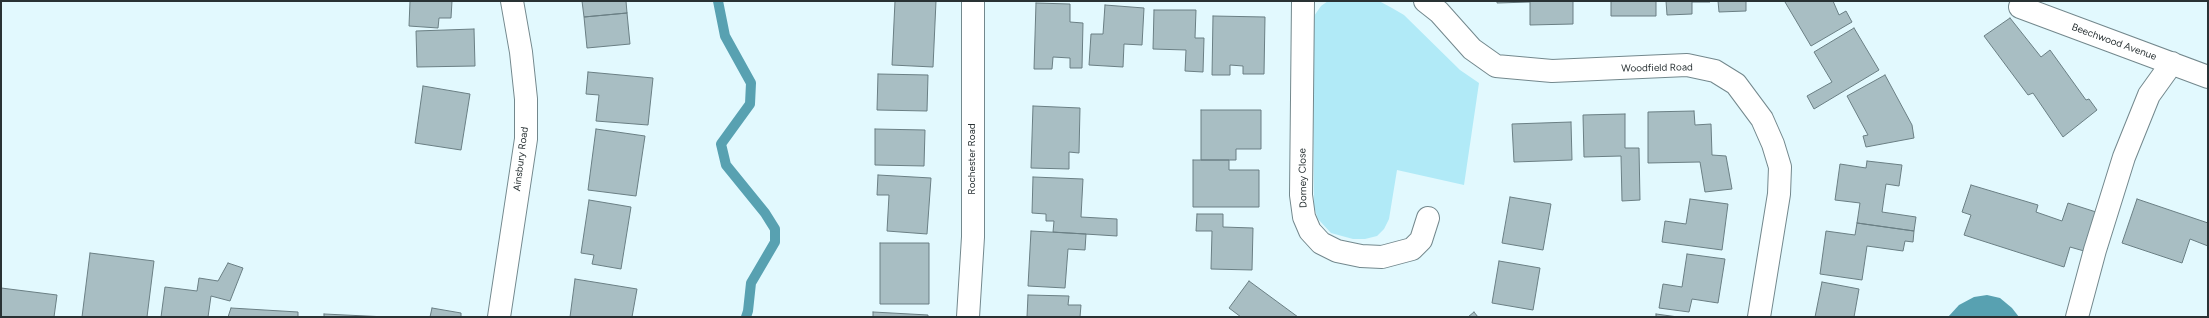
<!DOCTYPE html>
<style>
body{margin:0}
#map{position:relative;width:2209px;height:318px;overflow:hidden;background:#e2f9fe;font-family:Figtree,sans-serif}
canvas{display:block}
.frame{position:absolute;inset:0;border:2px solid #293234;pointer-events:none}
</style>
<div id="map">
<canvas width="2209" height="318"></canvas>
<div class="frame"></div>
</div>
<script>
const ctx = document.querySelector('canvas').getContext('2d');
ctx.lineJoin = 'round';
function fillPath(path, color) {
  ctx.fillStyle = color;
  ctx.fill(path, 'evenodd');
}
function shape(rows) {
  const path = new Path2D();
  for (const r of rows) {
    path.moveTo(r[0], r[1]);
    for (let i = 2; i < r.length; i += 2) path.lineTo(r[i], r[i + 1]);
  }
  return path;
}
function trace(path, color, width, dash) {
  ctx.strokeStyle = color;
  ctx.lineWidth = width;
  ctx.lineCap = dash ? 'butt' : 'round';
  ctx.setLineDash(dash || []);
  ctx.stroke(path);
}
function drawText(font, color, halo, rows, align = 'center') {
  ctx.font = font + ' Figtree,sans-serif';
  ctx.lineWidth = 3;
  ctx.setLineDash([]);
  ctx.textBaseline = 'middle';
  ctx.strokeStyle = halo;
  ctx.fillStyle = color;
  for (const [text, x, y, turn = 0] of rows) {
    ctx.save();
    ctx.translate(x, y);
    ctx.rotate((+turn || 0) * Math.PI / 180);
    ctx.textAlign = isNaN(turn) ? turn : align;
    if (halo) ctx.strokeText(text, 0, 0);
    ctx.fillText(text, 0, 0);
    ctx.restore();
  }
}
const green = shape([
 [1328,1,1379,1,1392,8,1404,15,1460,70,1479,83,1464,185,1397,170,1389,219,1384,229,1377,236,1365,239,1353,239,1331,233,1318,219,1314,207,1313,29,1314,16,1321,6]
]);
const water = shape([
 [1987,295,2000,298,2012,308,2019,317,1948,317,1959,305,1974,297]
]);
const stream = shape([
 [718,1,725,36,751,83,750,104,721,144,726,165,765,213,775,229,775,242,751,283,748,311,746,317]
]);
const building = shape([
 [410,1,452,1,451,18,439,18,438,28,409,26,410,1],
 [582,1,626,1,627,13,584,17,582,1],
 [895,1,936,1,933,67,892,65,895,1],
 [1497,1,1573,1,1573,24,1530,25,1530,2,1497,3,1497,1],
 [1611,1,1656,1,1656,16,1611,16,1611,1],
 [1666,1,1710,1,1710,2,1692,2,1692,14,1667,15,1666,1],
 [1718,1,1746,1,1746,11,1719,12,1718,1],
 [1787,1,1833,1,1839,15,1846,11,1852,22,1811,46,1785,2,1787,1],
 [1036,3,1070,4,1070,22,1083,23,1082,68,1070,68,1070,58,1053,57,1052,69,1034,69,1036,3],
 [1105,5,1144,8,1142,45,1124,44,1123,67,1089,65,1091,34,1103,34,1105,5],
 [1154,10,1196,10,1195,38,1204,38,1203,72,1185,71,1186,50,1153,49,1154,10],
 [627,13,630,44,587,48,584,17,627,13],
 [1213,16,1265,17,1264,74,1243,74,1243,66,1230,65,1230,75,1212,75,1213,16],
 [2010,18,2041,57,2050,50,2086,100,2089,99,2097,110,2063,137,2033,93,2028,95,1984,36,2010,18],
 [1854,28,1879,70,1814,109,1807,96,1832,82,1814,52,1854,28],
 [474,29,475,66,417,67,416,31,474,29],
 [588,72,653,78,648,125,596,121,599,95,586,94,588,72],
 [878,74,928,75,927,111,877,110,878,74],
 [1885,75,1912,125,1914,138,1866,147,1863,136,1868,135,1847,96,1885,75],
 [423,86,470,94,461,150,415,143,423,86],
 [1033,106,1080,108,1079,153,1069,152,1069,169,1031,168,1033,106],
 [1201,110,1261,110,1261,149,1236,149,1236,160,1201,160,1201,110],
 [1694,111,1695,125,1711,124,1712,155,1726,156,1732,189,1705,192,1700,162,1648,163,1648,112,1694,111],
 [1625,114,1625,148,1639,148,1640,200,1622,201,1621,156,1584,157,1583,115,1625,114],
 [1571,122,1572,160,1514,162,1512,124,1571,122],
 [596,129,645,136,636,196,588,190,596,129],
 [875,129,925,130,924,166,875,165,875,129],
 [1193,160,1229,160,1229,170,1259,170,1259,207,1193,207,1193,160],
 [1867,161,1902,165,1899,186,1886,184,1882,212,1916,217,1914,231,1857,223,1860,203,1835,200,1840,164,1866,168,1867,161],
 [878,175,931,178,927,234,887,231,889,195,877,195,878,175],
 [1033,177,1083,179,1081,217,1117,219,1117,236,1053,232,1054,221,1046,221,1046,214,1032,213,1033,177],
 [1971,185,2038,205,2036,212,2062,221,2068,203,2096,212,2084,251,2070,247,2064,267,1964,235,1971,215,1962,212,1971,185],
 [1510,197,1551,204,1543,250,1502,243,1510,197],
 [1690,199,1728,204,1722,250,1662,242,1665,221,1686,224,1690,199],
 [2137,199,2208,223,2208,246,2190,239,2182,263,2122,243,2137,199],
 [589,200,631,207,621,269,592,264,594,255,581,253,589,200],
 [1197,214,1223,214,1223,227,1253,228,1252,270,1211,269,1212,231,1196,231,1197,214],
 [1857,223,1914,231,1913,242,1905,241,1903,251,1867,246,1862,280,1820,274,1826,231,1855,235,1857,223],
 [1031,231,1086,234,1085,250,1068,249,1065,288,1028,286,1031,231],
 [880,243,929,243,929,304,880,304,880,243],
 [90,253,154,261,147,317,82,317,90,253],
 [1687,254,1725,259,1718,303,1692,299,1689,312,1659,308,1663,284,1682,287,1687,254],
 [1499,261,1540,268,1533,310,1492,303,1499,261],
 [228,263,243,268,230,301,211,296,208,317,161,317,165,287,197,291,199,278,218,281,228,263],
 [575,279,637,289,632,317,570,317,575,279],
 [1249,281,1298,317,1241,317,1229,308,1249,281],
 [1822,282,1859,289,1854,317,1815,317,1822,282],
 [1,288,57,295,54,317,1,317,1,288],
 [1028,295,1069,296,1068,305,1081,305,1080,317,1027,317,1028,295],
 [231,308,298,312,298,317,228,317,231,308],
 [432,308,461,313,461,317,430,317,432,308],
 [873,312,928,315,928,317,873,317,873,312],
 [1474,312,1478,317,1468,317,1474,312],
 [324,314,387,317,324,317,324,314],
 [1656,314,1678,317,1656,317,1656,314]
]);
const minor = shape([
 [1303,1,1301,195,1304,217,1310,231,1321,243,1337,251,1361,256,1382,257,1412,249,1421,240,1428,218],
 [1425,1,1439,12,1472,49,1496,66,1552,71,1687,65,1715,71,1736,84,1762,119,1773,144,1780,167,1779,194,1759,317],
 [2020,7,2208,77],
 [499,317,526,139,526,99,521,52,512,1],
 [968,317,973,237,973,1],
 [2077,317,2095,250,2124,157,2149,95,2172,63]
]);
const streetNames = [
 ["Beechwood Avenue",2114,42,20],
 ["Woodfield Road",1657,68,-1],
 ["Ainsbury Road",521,159,-83],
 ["Rochester Road",972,159,-90],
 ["Dorney Close",1303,178,-91]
];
fillPath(green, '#b1eaf7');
fillPath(water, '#58a1b1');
trace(stream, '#58a1b1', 10);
fillPath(building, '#a8bec3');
trace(building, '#6a7f84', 1);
trace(minor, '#73888d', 24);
trace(minor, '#fff', 22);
drawText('10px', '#293234', '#fff', streetNames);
</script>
